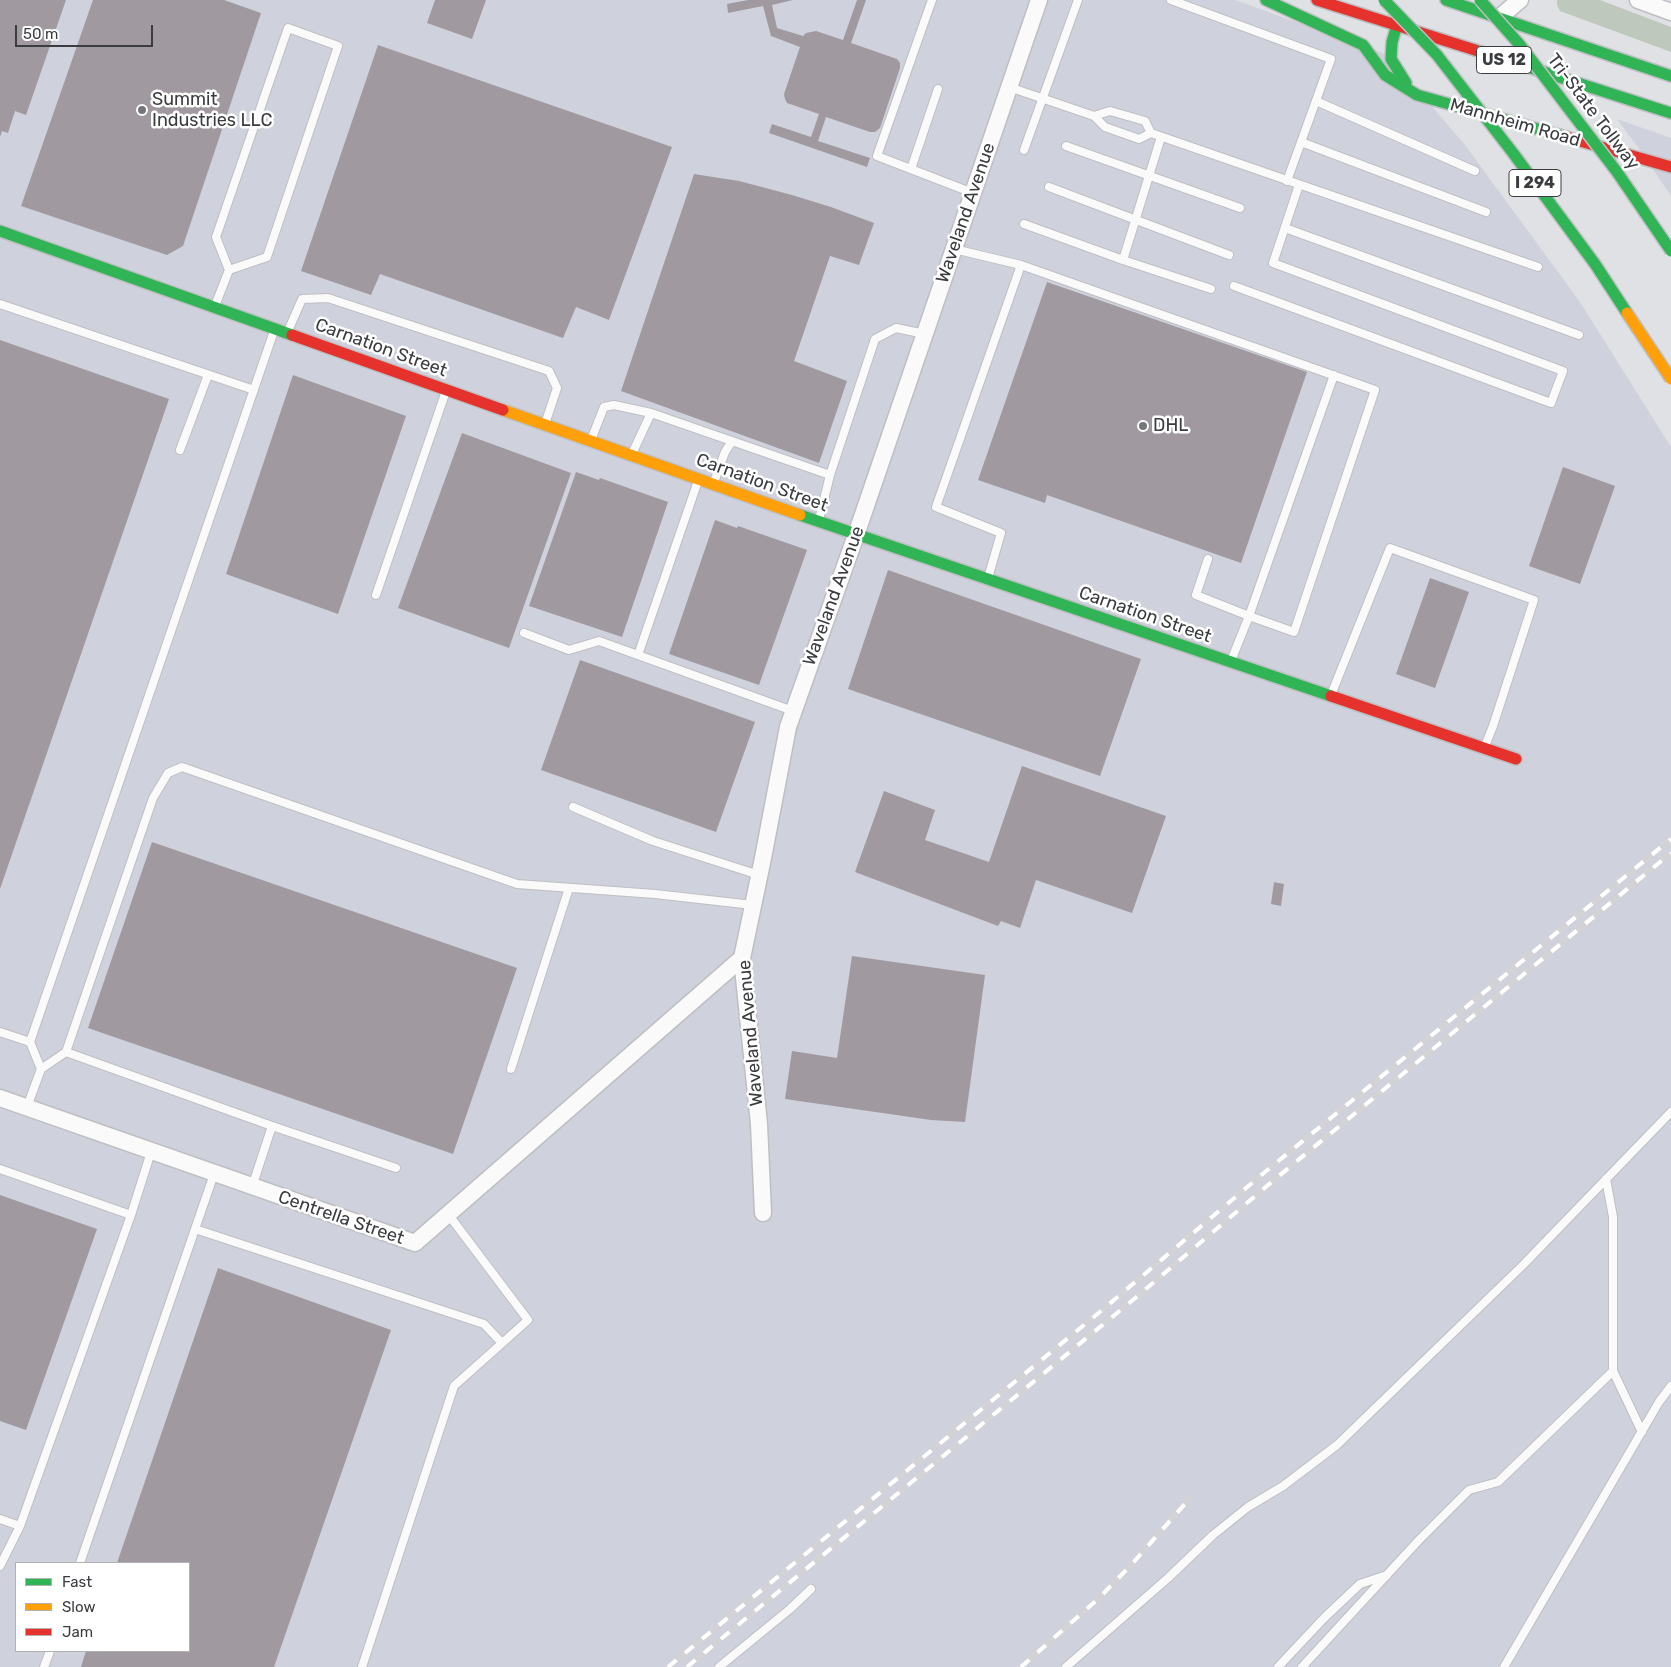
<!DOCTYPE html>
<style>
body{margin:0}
#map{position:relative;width:1671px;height:1667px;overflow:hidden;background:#e0e1e5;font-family:Rubik,sans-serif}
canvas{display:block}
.legend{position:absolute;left:15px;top:1562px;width:175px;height:90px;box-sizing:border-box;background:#fff;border:1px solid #b0b1b2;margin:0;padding:6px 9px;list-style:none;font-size:15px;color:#3a3c3f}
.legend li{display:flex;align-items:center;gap:10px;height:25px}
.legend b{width:25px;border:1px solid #b0b1b2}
.scale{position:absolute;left:15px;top:25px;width:138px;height:22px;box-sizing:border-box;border:2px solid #3a3c3f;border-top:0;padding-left:6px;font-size:15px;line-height:18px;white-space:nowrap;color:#3a3c3f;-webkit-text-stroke:4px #fff;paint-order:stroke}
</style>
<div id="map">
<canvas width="1671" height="1667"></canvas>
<ul class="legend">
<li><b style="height:6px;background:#30b455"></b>Fast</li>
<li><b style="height:6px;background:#ff9f0a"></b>Slow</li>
<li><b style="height:6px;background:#e5322d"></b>Jam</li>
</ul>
<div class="scale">50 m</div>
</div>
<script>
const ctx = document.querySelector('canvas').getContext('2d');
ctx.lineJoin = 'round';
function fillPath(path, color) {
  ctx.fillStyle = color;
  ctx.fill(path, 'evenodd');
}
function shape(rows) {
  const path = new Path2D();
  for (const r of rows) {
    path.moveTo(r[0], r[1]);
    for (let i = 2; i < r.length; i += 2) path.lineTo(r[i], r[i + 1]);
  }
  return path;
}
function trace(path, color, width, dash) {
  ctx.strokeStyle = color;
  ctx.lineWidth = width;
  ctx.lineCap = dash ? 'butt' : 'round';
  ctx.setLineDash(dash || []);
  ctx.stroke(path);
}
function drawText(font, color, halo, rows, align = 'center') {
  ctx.font = font + ' Rubik,sans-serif';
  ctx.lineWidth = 5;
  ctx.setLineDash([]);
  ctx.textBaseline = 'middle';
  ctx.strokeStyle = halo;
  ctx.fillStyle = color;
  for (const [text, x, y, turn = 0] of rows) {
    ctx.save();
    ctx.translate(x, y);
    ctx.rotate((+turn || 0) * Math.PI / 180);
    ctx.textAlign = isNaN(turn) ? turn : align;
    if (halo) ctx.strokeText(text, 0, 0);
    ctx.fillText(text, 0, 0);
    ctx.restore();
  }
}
const built = shape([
 [0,0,1235,0,1388,55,1465,145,1580,302,1671,447,1671,1667,0,1667],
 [16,1563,189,1563,189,1651,16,1651],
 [1617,119,1671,138,1671,196,1640,150]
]);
const green = shape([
 [1557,0,1600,0,1671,27,1671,52,1560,11,1557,5]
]);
const building = shape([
 [0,0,66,0,26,115,15,111,8,133,2,131,0,137],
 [93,0,224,0,261,13,183,246,167,255,21,206],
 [435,0,486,0,472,39,427,23],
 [748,0,793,0,772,5,777,28,803,36,806,33,816,31,843,40,857,0,866,0,851,43,897,59,900,63,900,68,880,128,875,132,870,132,826,117,818,141,870,158,867,167,769,133,772,124,811,137,819,114,787,103,785,99,784,94,800,47,771,36,763,6,728,13,727,4],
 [378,45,672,147,609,320,576,307,563,338,380,274,371,295,301,271],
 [694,174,739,181,792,195,831,207,874,223,859,265,830,256,794,361,847,381,819,463,621,391],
 [1047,282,1307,372,1241,563,1047,495,1045,503,978,480],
 [0,340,169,399,0,889],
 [293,375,406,416,338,614,226,574],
 [462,433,571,473,509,648,398,608],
 [1563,467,1615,486,1580,584,1529,566],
 [576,472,599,480,600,478,668,502,622,637,529,606],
 [715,520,737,528,738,526,807,550,759,685,669,654],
 [888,570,1141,659,1100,776,848,689],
 [1430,578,1469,592,1435,688,1396,674],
 [580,660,755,722,716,832,541,770],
 [1022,766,1166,816,1132,913,1036,880,1020,928,1001,921,998,926,855,872,884,791,935,810,925,840,989,862],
 [152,842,517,968,453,1154,88,1028],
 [1274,882,1284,884,1281,906,1271,904],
 [852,956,985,975,965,1122,931,1120,785,1099,792,1051,837,1058],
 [0,1195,97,1229,26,1430,0,1421],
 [218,1268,391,1330,274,1667,81,1667,86,1651,189,1651,189,1563,117,1563]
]);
const lane = shape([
 [932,0,877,156,973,193],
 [1171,0,1331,59,1287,181],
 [1009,87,1094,116,1105,127,1139,139,1151,133],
 [1316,101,1475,171],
 [1094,116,1110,111,1145,121,1151,133,1538,267],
 [1301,142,1486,212],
 [1066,146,1240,208],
 [1024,150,1078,0],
 [911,169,938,89],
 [1049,187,1229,255],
 [1024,224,1123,260,1161,137],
 [1285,228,1579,335],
 [954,249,1021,265,936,507,1001,533,988,578],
 [1123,260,1211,289],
 [1021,265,1375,390,1294,632,1249,616,1231,661],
 [1234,286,1551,403,1563,371,1273,263,1299,185],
 [0,304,254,390],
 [215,306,229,270,216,237,288,28,338,46,267,257,229,270],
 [288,331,302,299,328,298,549,371,557,388,546,421],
 [591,440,604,407,614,405,651,413,830,475],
 [180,450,208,375],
 [632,454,651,413],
 [714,482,725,452,732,441],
 [819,520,830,475,875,339,896,328,925,334],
 [1208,559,1196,595,1249,616,1334,375],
 [376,595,446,391],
 [524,633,569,650,599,641,793,711],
 [638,655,698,481],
 [1331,695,1390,548,1534,600,1493,726,1485,746],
 [573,807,653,841,759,875],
 [0,1032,30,1042],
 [66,1052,272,1126,396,1168],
 [41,1069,66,1052,153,798,168,773,182,767,517,884,655,894,753,905],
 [511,1069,569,888],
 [27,1107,41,1069,30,1042,274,331],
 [0,1169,131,1215],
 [1606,1179,1613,1217,1613,1371,1642,1432],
 [252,1187,272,1126],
 [195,1229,484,1324,502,1343],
 [0,1519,20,1526,131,1215,151,1152],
 [80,1563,214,1174],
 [0,1566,20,1526],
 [44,1667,50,1651],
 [362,1667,454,1386,528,1320,448,1214],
 [719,1667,790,1609,811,1589],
 [1066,1667,1168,1578,1213,1535,1248,1507,1283,1486,1337,1445,1523,1265,1671,1112],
 [1278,1667,1324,1618,1360,1584,1387,1575],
 [1302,1667,1419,1540,1469,1490,1498,1482,1613,1371],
 [1504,1667,1659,1402,1671,1386]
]);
const street = shape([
 [1638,0,1671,12],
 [1500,17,1520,0],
 [0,1098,415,1243,742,958],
 [763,1213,759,1124,742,958,763,858,788,727,856,535,1039,0]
]);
const fast = shape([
 [1266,0,1363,45,1385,75,1417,95,1566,137],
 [1446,0,1671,76],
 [1397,25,1392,42,1391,59,1406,83],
 [1475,50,1671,113],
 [0,231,292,335],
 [800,515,1331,696]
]);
const slow = shape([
 [503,410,800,515]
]);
const jam = shape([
 [1317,0,1475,50],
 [1566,137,1671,167],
 [292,335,503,410],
 [1331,696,1516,759]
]);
const rail = shape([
 [668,1667,1101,1311,1265,1172,1671,839],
 [687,1667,1134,1299,1274,1180,1671,853],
 [1021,1667,1098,1599,1131,1565,1191,1497]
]);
const fastBridge = shape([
 [1384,0,1437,55,1513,153,1595,264,1627,313],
 [1480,0,1520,45,1617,172,1671,251]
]);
const slowBridge = shape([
 [1627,313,1671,379]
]);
const markers = [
 [142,110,5,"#747679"],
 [1143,426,5,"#747679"]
];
const shields = [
 [1504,60,55],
 [1535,183,52]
];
const shieldNames = [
 ["US 12",1504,60],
 ["I 294",1535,183]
];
const poiNames = [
 ["Summit",152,100],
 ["Industries LLC",152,121],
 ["DHL",1153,426]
];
const streetNames = [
 ["Tri-State Tollway",1593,112,53],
 ["Mannheim Road",1515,123,16],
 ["Waveland Avenue",966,213,-71],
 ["Carnation Street",381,348,20],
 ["Carnation Street",762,483,20],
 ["Waveland Avenue",834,596,-70],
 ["Carnation Street",1145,615,19],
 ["Waveland Avenue",751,1033,-95],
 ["Centrella Street",341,1218,19]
];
fillPath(built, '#cfd2dc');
fillPath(green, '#bfc8bc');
fillPath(building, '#a099a0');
trace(lane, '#bebfc2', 10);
trace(street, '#bebfc2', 19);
trace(fast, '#bebfc2', 14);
trace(slow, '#bebfc2', 14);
trace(jam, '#bebfc2', 14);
trace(lane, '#fafafb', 8);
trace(street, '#fafafb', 16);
trace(fast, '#30b455', 11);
trace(slow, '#ff9f0a', 11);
trace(jam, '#e5322d', 11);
trace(rail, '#d3d3d5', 5.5);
trace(rail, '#fff', 4, [11]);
trace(fastBridge, '#bebfc2', 14, []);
trace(slowBridge, '#bebfc2', 14, []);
trace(fastBridge, '#30b455', 11);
trace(slowBridge, '#ff9f0a', 11);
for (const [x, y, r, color] of markers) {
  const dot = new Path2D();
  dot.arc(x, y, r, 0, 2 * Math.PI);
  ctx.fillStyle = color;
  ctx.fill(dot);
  trace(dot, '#fff', 2);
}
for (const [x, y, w] of shields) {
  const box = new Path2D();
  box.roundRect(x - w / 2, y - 13.5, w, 27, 4);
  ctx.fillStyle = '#fff';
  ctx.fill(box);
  trace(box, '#3a3c3f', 1);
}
drawText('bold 16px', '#3a3c3f', null, shieldNames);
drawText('18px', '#3a3c3f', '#fff', poiNames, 'left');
drawText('18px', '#3a3c3f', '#fff', streetNames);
</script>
